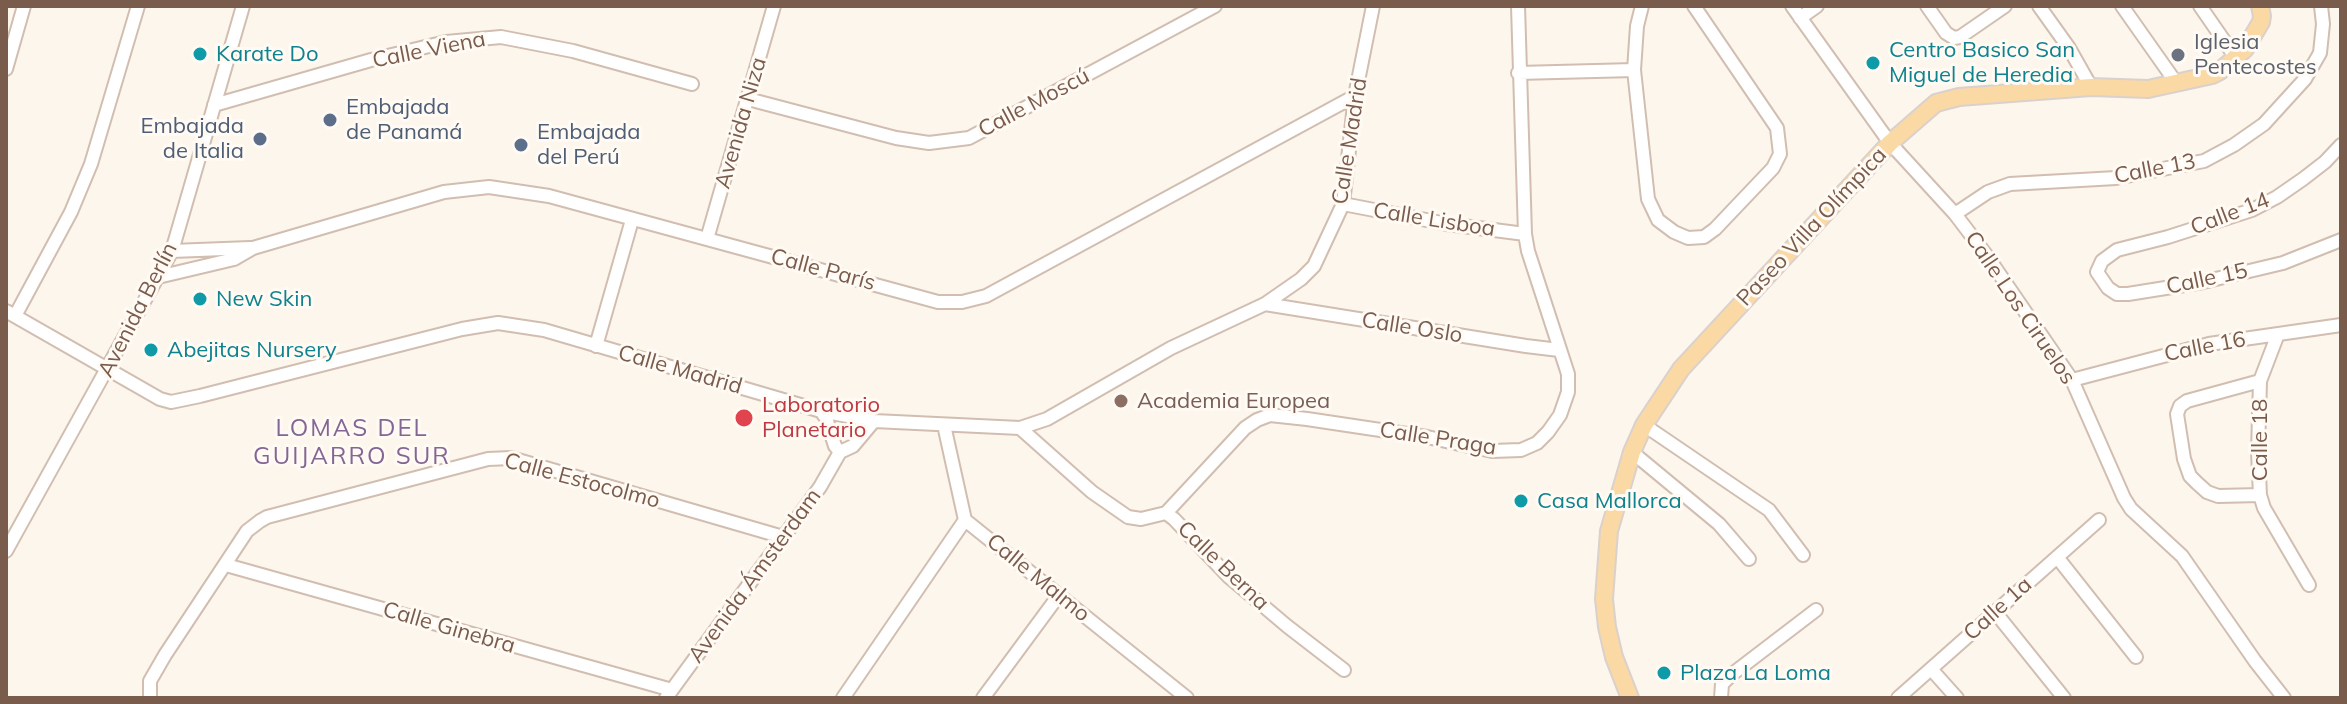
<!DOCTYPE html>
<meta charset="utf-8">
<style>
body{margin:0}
#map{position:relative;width:2347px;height:704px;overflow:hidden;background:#fdf6ec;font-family:Mulish,sans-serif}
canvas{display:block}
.frame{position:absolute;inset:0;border:8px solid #7a5c4d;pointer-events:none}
</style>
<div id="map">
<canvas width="2347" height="704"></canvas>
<div class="frame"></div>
</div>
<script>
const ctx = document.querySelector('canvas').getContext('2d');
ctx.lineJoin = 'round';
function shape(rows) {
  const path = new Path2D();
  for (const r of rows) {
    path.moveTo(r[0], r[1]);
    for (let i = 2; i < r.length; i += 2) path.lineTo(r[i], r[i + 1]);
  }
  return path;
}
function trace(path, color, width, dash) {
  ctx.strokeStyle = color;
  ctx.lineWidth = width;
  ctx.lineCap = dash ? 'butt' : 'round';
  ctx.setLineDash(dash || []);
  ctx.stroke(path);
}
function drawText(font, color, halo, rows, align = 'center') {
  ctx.font = font + ' Mulish,sans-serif';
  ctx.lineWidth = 6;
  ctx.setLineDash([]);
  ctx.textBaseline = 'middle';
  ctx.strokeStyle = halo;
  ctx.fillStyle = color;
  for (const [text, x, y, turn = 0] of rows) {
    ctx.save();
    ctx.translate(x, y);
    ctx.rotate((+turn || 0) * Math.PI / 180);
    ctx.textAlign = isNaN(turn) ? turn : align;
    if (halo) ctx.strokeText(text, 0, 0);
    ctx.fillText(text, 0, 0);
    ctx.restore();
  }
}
const minor = shape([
 [1642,6,1637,26,1634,70,1648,199,1658,220,1674,232,1688,238,1704,237,1715,229,1773,168,1780,154,1777,128,1694,6],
 [1792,6,1890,143,1955,214,1987,256,2072,380,2124,498,2131,509,2182,556,2255,661,2284,698],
 [1927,6,1946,33,1954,38,1960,37,2005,6],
 [2039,6,2069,48,2091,87],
 [2122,6,2177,84],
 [2200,6,2236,58],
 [1800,18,1817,6],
 [6,69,24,6],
 [1518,73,1634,70],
 [748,99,896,138,929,143,969,138,1215,6],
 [214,105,371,60,446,42,501,37,573,51,692,84],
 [2341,145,2325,162,2303,179,2277,197,2252,210,2168,237,2117,250,2102,261,2097,272,2108,288,2117,294,2128,294,2203,282,2283,263,2341,240],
 [1343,204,1447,224,1525,234],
 [1955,214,1988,192,2010,184,2116,178,2204,161,2234,145,2264,124,2305,79,2320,53,2323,24,2321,6],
 [707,239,774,6],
 [172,251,250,248],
 [158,277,234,259,253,248,444,192,489,187,549,196,938,302,962,302,986,296,1355,96],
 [1265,304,1526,346,1559,350],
 [6,311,160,399,171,402,200,396,462,329,498,323,544,330,821,411,874,421,1020,428,1047,419,1171,348,1265,304,1301,279,1314,266,1343,204,1355,96,1373,6],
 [15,316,71,212,91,164,138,6],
 [2278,334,2260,381,2258,452,2260,495,2264,508,2309,585],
 [596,346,632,220],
 [2072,380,2209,344,2341,325],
 [821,411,826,418,835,446,840,452],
 [944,425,965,520,1187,698],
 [1644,425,1769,510,1803,555],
 [1020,428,1092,492,1128,517,1141,519,1166,513,1174,519,1229,577,1287,626,1344,670],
 [1632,452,1719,524,1749,559],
 [2260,495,2218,496,2207,492,2197,483,2190,476,2184,459,2177,414,2180,406,2187,401,2260,381],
 [1166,513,1245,428,1257,420,1270,415,1307,419,1427,437,1492,451,1521,450,1537,443,1548,432,1560,415,1568,392,1568,374,1528,251,1525,234,1518,6],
 [6,551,172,251,243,6],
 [2057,557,2136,657],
 [226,565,672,690],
 [1995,612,2064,698],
 [1931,669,1957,698],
 [150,698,150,681,165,655,247,531,260,521,267,517,488,459,511,458,783,537],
 [666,698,820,487,840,452,853,446,874,421],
 [843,698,965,520],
 [983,698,1059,595],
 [1721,698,1722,684,1731,675,1816,610],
 [1898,698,2099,520]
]);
const major = shape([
 [1630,698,1614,657,1607,627,1604,599,1609,531,1632,452,1644,425,1681,369,1890,143,1936,103,1959,97,2091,87,2148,89,2212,75,2220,71,2245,49,2261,22,2262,16,2260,6]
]);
const markers = [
 [200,54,8,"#0f9aa8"],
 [2178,55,8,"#6b7280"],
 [1873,63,8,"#0f9aa8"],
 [330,120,8,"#5c6f8a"],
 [260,139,8,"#5c6f8a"],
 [521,145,8,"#5c6f8a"],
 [200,299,8,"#0f9aa8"],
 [151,350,8,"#0f9aa8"],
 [1121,401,8,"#8d6e63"],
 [744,418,10,"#e0444e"],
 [1521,501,8,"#0f9aa8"],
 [1664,673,8,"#0f9aa8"]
];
const worshipNames = [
 ["Iglesia",2194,42],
 ["Pentecostes",2194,67]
];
const streetNames = [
 ["Calle Viena",429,50,-11],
 ["Calle Moscú",1034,103,-28],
 ["Avenida Niza",741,123,-74],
 ["Calle Madrid",1350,141,-81],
 ["Calle 13",2155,169,-11],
 ["Calle 14",2230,214,-21],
 ["Calle Lisboa",1434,220,9],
 ["Paseo Villa Olímpica",1812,227,-47],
 ["Calle París",823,270,15],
 ["Calle 15",2207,279,-12],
 ["Calle Los Ciruelos",2020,308,56],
 ["Avenida Berlín",138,310,-63],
 ["Calle Oslo",1412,328,9],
 ["Calle 16",2205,347,-11],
 ["Calle Madrid",680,370,16],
 ["Calle Praga",1438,439,9],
 ["Calle 18",2260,440,-90],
 ["Calle Estocolmo",582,481,15],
 ["Calle Berna",1223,566,44],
 ["Avenida Ámsterdam",755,576,-54],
 ["Calle Malmo",1038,578,39],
 ["Calle 1a",1998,609,-42],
 ["Calle Ginebra",449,628,16]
];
const cultureNames = [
 ["Centro Basico San",1889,50],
 ["Miguel de Heredia",1889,75],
 ["Karate Do",216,54],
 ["New Skin",216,299],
 ["Abejitas Nursery",167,350],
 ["Casa Mallorca",1537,501],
 ["Plaza La Loma",1680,673]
];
const serviceNames = [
 ["Embajada",346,107],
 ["de Panamá",346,132],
 ["Embajada",244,126,"right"],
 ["de Italia",244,151,"right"],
 ["Embajada",537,132],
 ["del Perú",537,157]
];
const educationNames = [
 ["Academia Europea",1137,401]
];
const healthNames = [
 ["Laboratorio",762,405],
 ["Planetario",762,430]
];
const neighbourhoodNames = [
 ["LOMAS DEL",352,429],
 ["GUIJARRO SUR",352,457]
];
trace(minor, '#d1beb0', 16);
trace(major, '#dad1cd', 20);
trace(minor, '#fff', 12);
trace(major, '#fbd9a5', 16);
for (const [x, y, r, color] of markers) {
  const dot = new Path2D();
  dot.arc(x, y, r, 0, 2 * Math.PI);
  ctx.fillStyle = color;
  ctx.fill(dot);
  trace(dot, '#fffaf3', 3);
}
drawText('22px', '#5b616d', '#fffaf3', worshipNames, 'left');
drawText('22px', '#7a5c4d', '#fffaf3', streetNames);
drawText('22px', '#0d838f', '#fffaf3', cultureNames, 'left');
drawText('22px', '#4e5e75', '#fffaf3', serviceNames, 'left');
drawText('22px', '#785e54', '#fffaf3', educationNames, 'left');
drawText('22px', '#be3a42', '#fffaf3', healthNames, 'left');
ctx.letterSpacing = '2px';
drawText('24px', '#846695', '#fffaf3', neighbourhoodNames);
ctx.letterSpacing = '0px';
</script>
